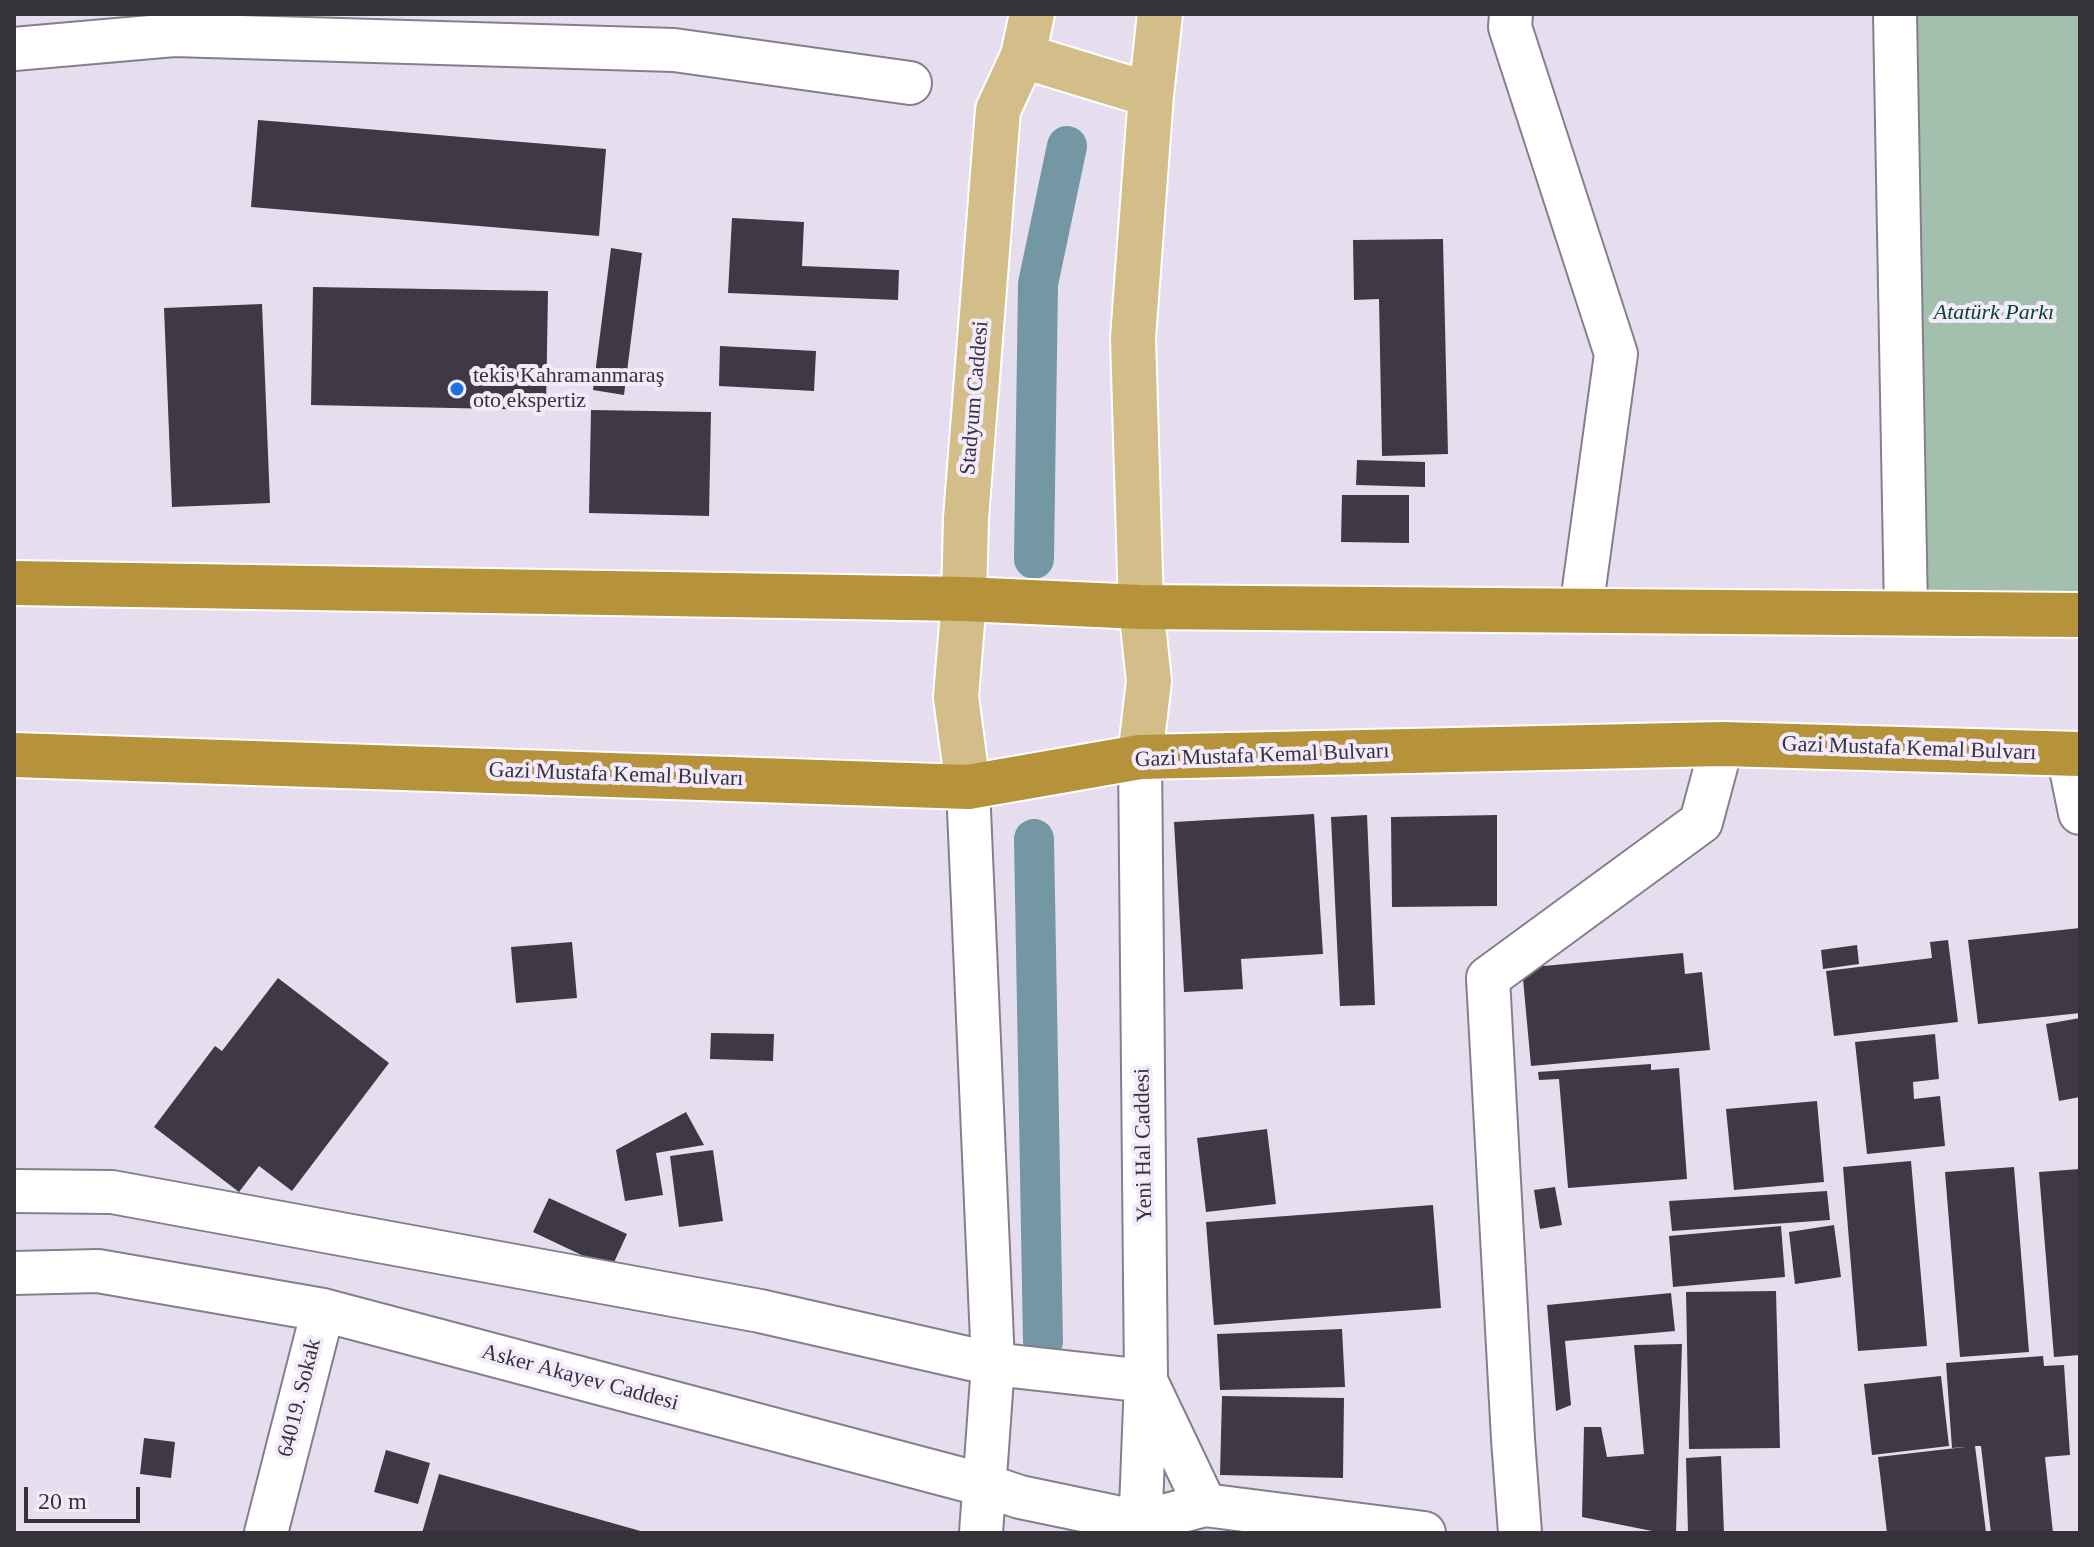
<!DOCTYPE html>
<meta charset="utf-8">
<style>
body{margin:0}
#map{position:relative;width:2094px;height:1547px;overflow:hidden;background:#e6deee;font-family:Georgia,serif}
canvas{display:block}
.frame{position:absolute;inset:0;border:16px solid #353239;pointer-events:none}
.scale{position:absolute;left:24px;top:1487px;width:116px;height:36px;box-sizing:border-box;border:4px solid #353239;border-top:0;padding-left:10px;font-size:24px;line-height:28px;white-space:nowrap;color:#353239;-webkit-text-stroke:6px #f3ebfc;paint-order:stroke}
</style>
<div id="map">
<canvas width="2094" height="1547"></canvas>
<div class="frame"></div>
<div class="scale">20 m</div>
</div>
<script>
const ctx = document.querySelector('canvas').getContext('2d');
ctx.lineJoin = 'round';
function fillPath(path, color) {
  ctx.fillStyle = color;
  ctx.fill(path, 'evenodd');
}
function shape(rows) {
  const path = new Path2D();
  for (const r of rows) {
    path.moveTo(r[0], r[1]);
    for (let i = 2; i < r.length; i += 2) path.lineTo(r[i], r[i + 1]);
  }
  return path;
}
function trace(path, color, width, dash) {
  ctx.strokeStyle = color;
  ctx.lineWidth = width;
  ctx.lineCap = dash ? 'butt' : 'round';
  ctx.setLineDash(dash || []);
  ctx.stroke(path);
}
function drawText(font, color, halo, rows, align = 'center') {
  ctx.font = font + ' Georgia,serif';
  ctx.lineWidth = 8;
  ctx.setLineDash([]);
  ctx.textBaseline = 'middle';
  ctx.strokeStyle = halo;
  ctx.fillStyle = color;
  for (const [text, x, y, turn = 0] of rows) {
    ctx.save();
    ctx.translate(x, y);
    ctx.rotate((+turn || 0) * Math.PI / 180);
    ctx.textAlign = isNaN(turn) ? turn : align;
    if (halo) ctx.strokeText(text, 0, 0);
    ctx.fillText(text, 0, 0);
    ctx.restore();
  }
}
const green = shape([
 [1910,14,2080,14,2080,615,1906,612]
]);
const canal = shape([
 [1034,559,1038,284,1067,146],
 [1034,839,1043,1341]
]);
const building = shape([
 [258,120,606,149,599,236,251,207],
 [732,218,804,222,802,266,899,270,898,300,728,293],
 [1443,239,1448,454,1382,456,1379,299,1354,300,1353,240],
 [611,248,642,253,624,395,593,390],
 [313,287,548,291,546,410,311,405],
 [262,304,270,503,172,507,164,308],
 [720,346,816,351,814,391,719,386],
 [591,410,711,412,709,516,589,513],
 [1357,460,1425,462,1425,487,1356,485],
 [1342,495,1409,495,1409,543,1341,542],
 [1314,814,1323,954,1241,959,1243,989,1184,992,1174,822],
 [1367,815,1375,1005,1340,1006,1331,817],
 [1497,815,1497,906,1392,907,1391,817],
 [2080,928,2080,1013,1978,1024,1968,940],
 [1948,940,1958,1022,1834,1036,1826,971,1932,958,1930,942],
 [572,942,577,998,516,1003,511,947],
 [1857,945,1859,964,1823,969,1821,950],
 [1683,953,1685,974,1702,972,1710,1050,1531,1066,1522,968],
 [278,978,389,1063,292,1191,259,1166,239,1192,154,1127,215,1046,222,1051],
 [2080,1018,2080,1097,2059,1101,2046,1024],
 [711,1033,774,1034,773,1061,710,1059],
 [1935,1034,1939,1079,1913,1082,1914,1099,1940,1096,1945,1146,1867,1154,1855,1042],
 [1651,1064,1651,1070,1679,1068,1687,1179,1568,1188,1559,1079,1539,1080,1538,1072],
 [1817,1101,1824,1182,1734,1190,1726,1109],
 [686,1112,704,1145,656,1153,663,1195,625,1201,616,1150],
 [1267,1129,1276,1204,1206,1212,1197,1138],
 [713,1150,723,1221,679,1227,670,1156],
 [1911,1161,1927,1346,1858,1351,1843,1167],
 [2014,1167,2029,1352,1960,1357,1945,1172],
 [2080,1169,2080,1355,2054,1357,2039,1172],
 [1555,1187,1562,1225,1540,1229,1534,1190],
 [1827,1191,1830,1220,1672,1231,1669,1201],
 [549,1198,627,1234,611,1269,533,1232],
 [1433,1205,1441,1308,1214,1325,1206,1222],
 [1834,1225,1841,1277,1795,1284,1789,1232],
 [1781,1226,1785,1277,1673,1287,1669,1236],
 [1776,1291,1780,1448,1689,1449,1686,1292],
 [1671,1293,1675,1331,1565,1341,1571,1405,1556,1411,1547,1305],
 [1342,1329,1345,1387,1220,1390,1217,1334],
 [1682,1344,1676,1533,1662,1533,1582,1517,1584,1427,1601,1427,1607,1457,1644,1454,1634,1345],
 [2043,1356,2044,1366,2064,1365,2070,1455,2045,1457,2053,1533,1991,1533,1981,1446,1975,1446,1986,1532,1887,1533,1878,1457,1965,1447,1952,1448,1946,1363],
 [1941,1376,1949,1446,1872,1455,1864,1384],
 [1222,1396,1344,1398,1343,1478,1220,1475],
 [144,1438,175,1442,171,1478,140,1474],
 [386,1450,430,1463,418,1504,374,1492],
 [1721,1456,1724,1533,1688,1533,1686,1458],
 [439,1474,644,1532,644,1533,422,1533]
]);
const minor = shape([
 [1511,14,1510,27,1616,354,1581,610],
 [1895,14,1906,612],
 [14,49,174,35,674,50,910,83],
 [2068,754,2080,813],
 [968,787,993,1364,981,1533],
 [14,1191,112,1192,760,1311,993,1364,1146,1381,1205,1505],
 [14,1273,98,1271,323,1310,984,1485,1020,1497,1140,1522,1205,1505,1424,1533],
 [266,1533,323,1310],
 [1140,1533,1146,1381,1140,757],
 [1520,1533,1513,1439,1488,978,1701,822,1722,744]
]);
const major = shape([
 [1023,56,1151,95],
 [1140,757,1149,681,1141,607,1133,338,1151,95,1160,14],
 [968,787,956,697,964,599,966,518,998,110,1023,56,1032,14]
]);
const highway = shape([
 [14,583,964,599,1141,607,2080,615],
 [14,755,968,787,1140,757,1722,744,2080,754]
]);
const markers = [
 [457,389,8,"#1d73dd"]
];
const parkNames = [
 ["Atatürk Parkı",1994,313]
];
const poiNames = [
 ["tekis Kahramanmaraş",473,376],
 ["oto ekspertiz",473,401]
];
const streetNames = [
 ["Stadyum Caddesi",975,398,-85],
 ["Gazi Mustafa Kemal Bulvarı",1909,749,2],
 ["Gazi Mustafa Kemal Bulvarı",1262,756,-2],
 ["Gazi Mustafa Kemal Bulvarı",616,775,2],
 ["Yeni Hal Caddesi",1144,1145,-91],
 ["Asker Akayev Caddesi",580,1378,15],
 ["64019. Sokak",300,1398,-76]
];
fillPath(green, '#a3c0af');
trace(canal, '#7497a4', 40);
fillPath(building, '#3f3946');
trace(minor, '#857e8d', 46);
trace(major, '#fff', 48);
trace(highway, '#fff', 48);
trace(minor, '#fff', 42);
trace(major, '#d3be89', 44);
trace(highway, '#b6923b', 44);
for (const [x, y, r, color] of markers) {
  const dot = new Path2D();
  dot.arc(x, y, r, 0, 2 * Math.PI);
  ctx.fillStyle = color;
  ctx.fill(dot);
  trace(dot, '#f3ebfc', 3);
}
drawText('italic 22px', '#08462d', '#f3ebfc', parkNames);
drawText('22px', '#353239', '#f3ebfc', poiNames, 'left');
drawText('22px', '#353239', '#f3ebfc', streetNames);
</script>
